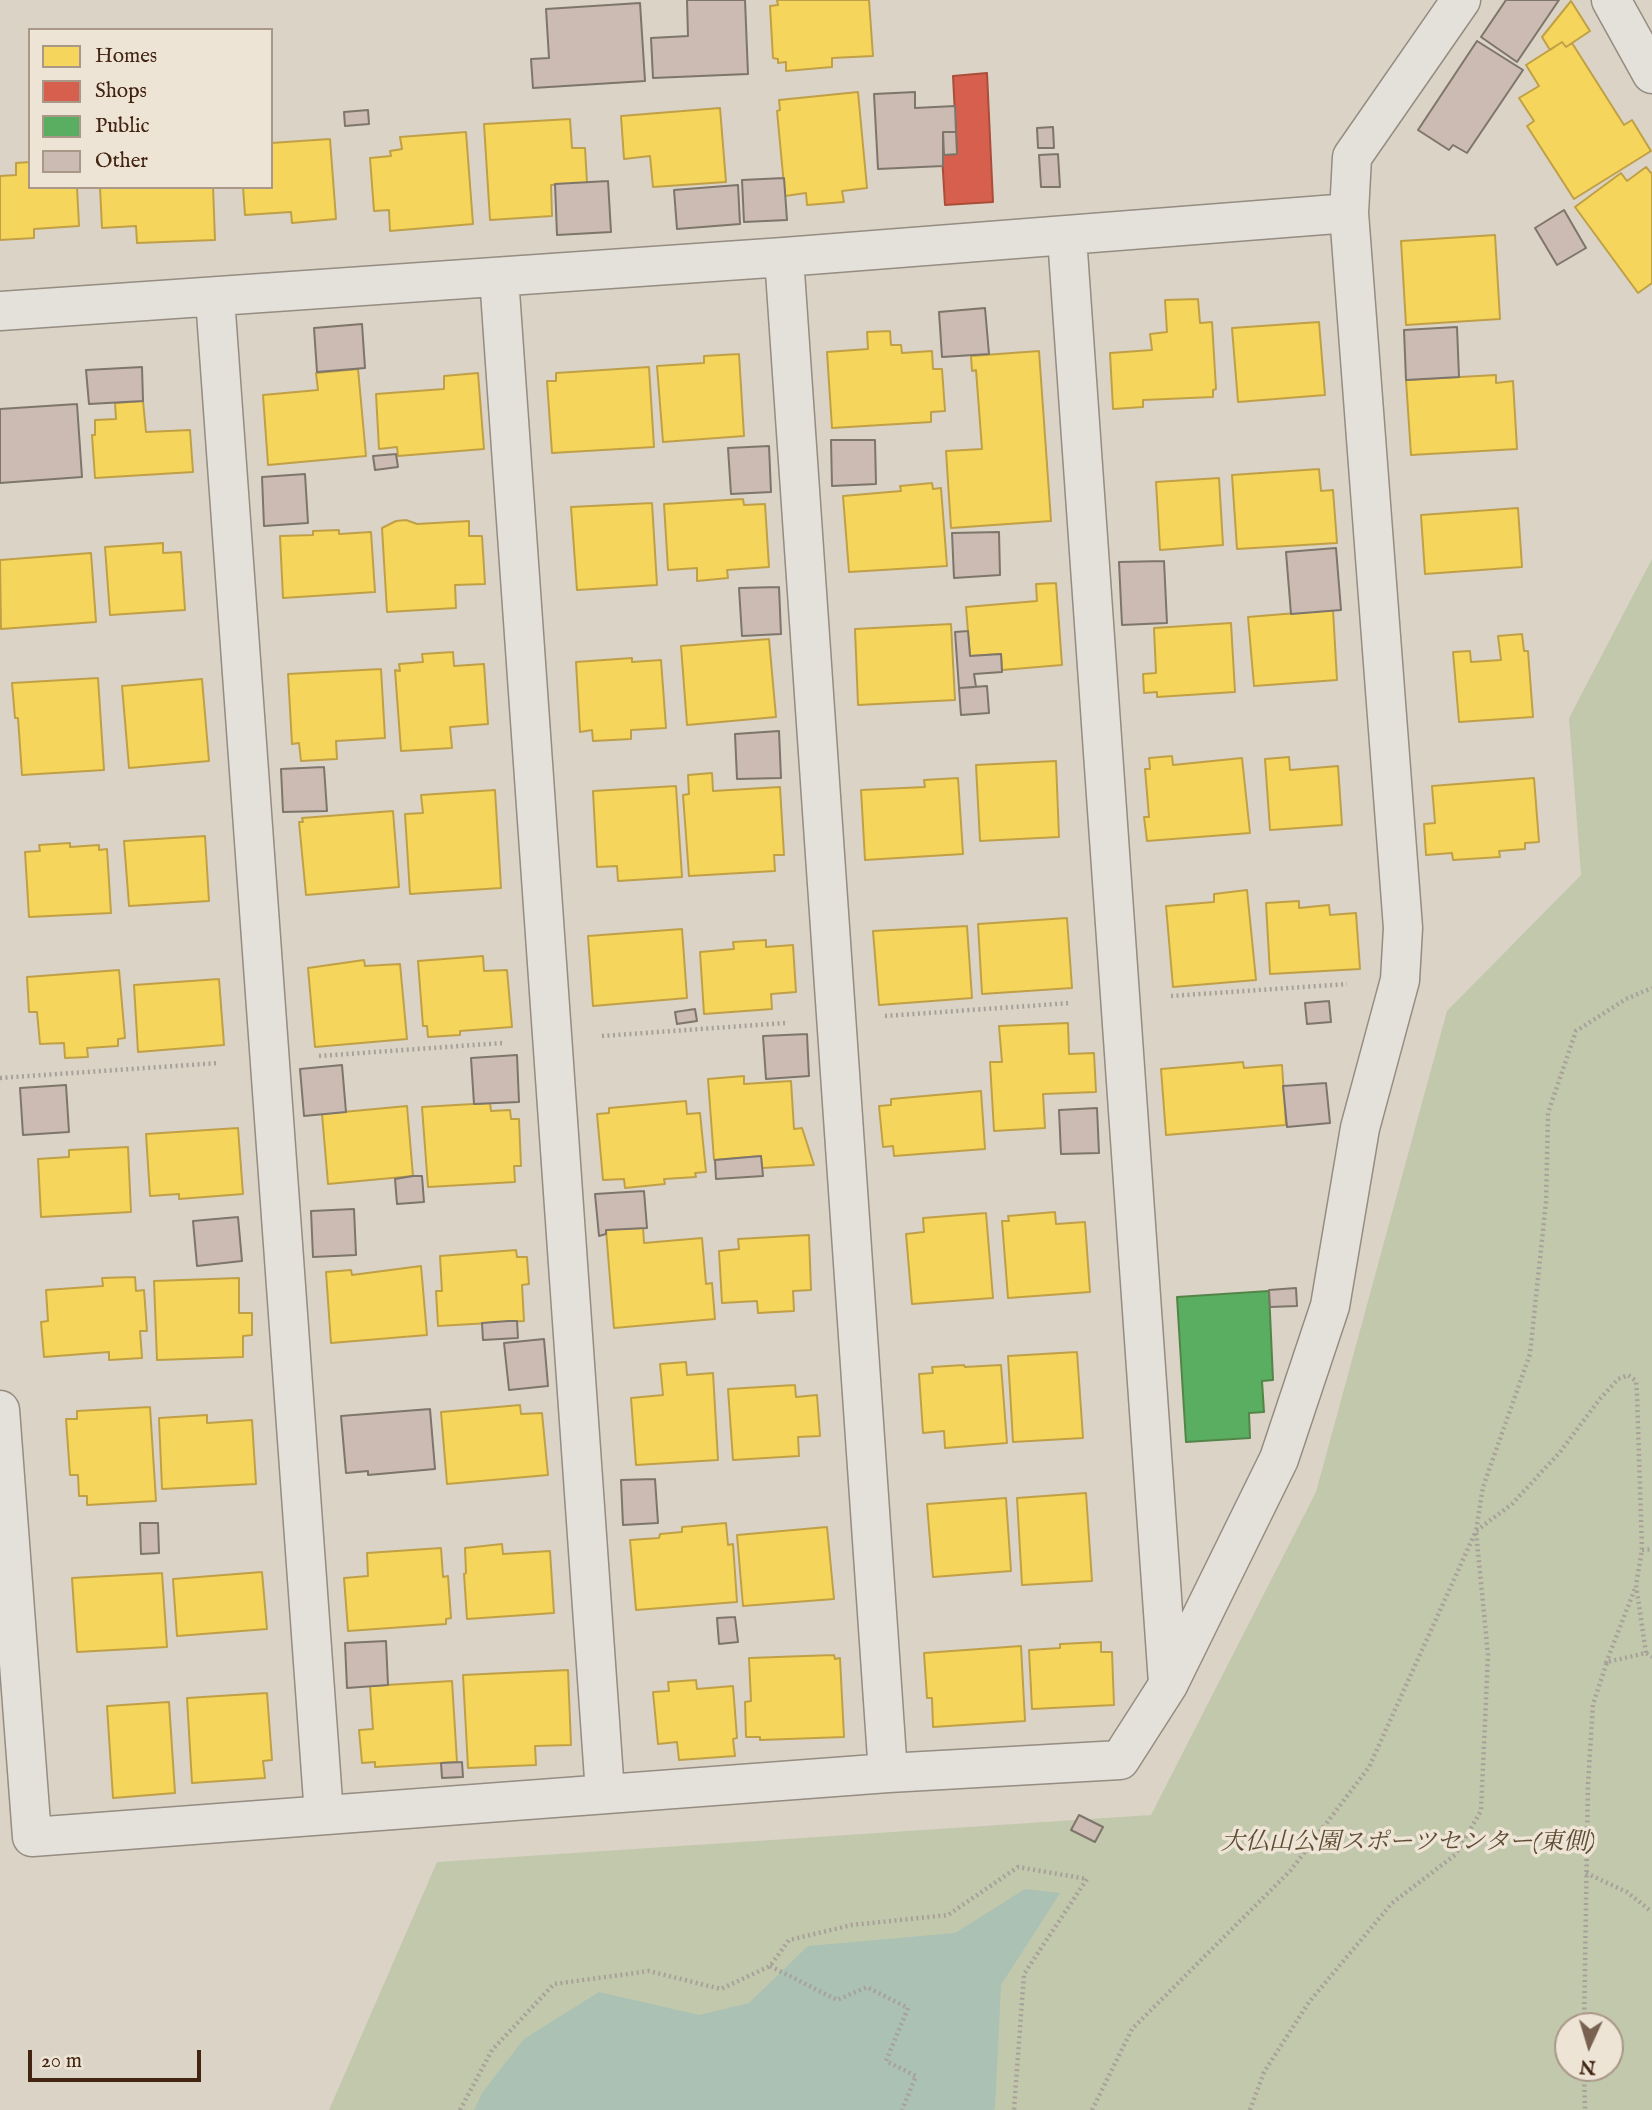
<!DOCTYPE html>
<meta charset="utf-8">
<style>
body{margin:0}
#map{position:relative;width:1652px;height:2110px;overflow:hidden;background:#dbd3c6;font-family:"IM FELL English",serif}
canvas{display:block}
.legend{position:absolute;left:28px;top:28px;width:245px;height:161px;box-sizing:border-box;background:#ede4d5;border:2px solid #a99787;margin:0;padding:9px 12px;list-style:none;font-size:21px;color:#422411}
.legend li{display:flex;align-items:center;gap:14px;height:35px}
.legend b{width:35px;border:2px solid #a99787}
.north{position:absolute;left:1554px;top:2012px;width:70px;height:70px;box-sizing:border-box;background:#ede4d5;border:2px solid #a99787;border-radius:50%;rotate:184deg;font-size:19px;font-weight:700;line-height:28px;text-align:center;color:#422411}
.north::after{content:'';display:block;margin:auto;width:24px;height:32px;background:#786150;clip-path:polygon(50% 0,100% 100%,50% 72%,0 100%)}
.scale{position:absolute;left:28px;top:2050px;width:173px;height:32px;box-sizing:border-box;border:4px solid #422411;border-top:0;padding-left:9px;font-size:21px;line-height:24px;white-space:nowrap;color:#422411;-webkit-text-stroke:5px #ede4d5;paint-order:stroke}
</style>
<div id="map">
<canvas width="1652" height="2110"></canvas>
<ul class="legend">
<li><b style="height:19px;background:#f6d55c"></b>Homes</li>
<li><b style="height:19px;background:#d6604d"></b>Shops</li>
<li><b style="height:19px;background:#5aae61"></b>Public</li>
<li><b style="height:19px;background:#cbbbb2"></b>Other</li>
</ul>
<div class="north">N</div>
<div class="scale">20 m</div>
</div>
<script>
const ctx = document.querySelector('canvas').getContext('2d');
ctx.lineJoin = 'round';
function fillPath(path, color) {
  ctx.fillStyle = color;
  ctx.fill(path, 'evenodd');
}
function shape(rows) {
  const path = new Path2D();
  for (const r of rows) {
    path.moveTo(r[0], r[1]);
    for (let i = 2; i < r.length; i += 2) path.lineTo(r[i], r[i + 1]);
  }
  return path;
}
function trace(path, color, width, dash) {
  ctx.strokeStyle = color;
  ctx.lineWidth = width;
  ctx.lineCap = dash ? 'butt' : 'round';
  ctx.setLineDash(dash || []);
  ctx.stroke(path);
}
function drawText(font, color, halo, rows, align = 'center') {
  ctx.font = font + ' "IM FELL English","Noto Serif JP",serif';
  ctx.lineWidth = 7;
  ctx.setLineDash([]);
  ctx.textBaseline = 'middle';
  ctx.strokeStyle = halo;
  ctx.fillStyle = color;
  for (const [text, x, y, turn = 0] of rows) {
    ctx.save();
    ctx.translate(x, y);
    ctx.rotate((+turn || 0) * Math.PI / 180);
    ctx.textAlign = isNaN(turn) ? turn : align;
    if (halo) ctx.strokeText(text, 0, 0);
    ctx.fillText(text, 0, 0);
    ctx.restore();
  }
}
const green = shape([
 [1652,559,1652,2110,329,2110,437,1862,1151,1815,1316,1492,1447,1011,1581,875,1569,718],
 [1568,2026,1610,2026,1610,2068,1568,2068]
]);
const water = shape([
 [1025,1889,1060,1893,1001,1985,995,2109,993,2110,474,2110,482,2093,524,2039,599,1992,699,2015,749,2003,808,1946,955,1933]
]);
const homes = shape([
 [777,0,869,0,873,56,832,58,832,67,786,71,786,62,778,63,778,59,773,58,770,6,778,5,777,0],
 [1571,1,1590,31,1566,47,1562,42,1550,50,1542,37,1571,1],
 [1562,42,1566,47,1572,43,1624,125,1632,120,1651,151,1574,199,1527,126,1534,121,1519,98,1539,86,1526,65,1562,42],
 [858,92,867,188,842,191,844,202,807,205,806,193,785,196,777,111,780,110,779,100,858,92],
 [720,108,726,182,653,187,650,156,624,159,621,116,720,108],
 [570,119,572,148,585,148,587,183,551,185,552,216,490,220,484,124,570,119],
 [466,132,473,224,390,231,389,210,374,211,370,158,391,156,390,151,402,149,400,137,466,132],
 [330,139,336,219,292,223,291,212,245,215,243,187,271,187,271,143,330,139],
 [30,162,30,187,77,187,79,226,34,229,34,238,0,240,0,176,16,175,16,163,30,162],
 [1646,167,1652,174,1652,283,1638,293,1575,207,1621,173,1627,181,1646,167],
 [100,187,213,187,215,240,137,243,136,226,102,228,100,187],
 [1495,235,1500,319,1406,325,1401,241,1495,235],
 [1198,299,1200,323,1212,322,1216,389,1213,390,1213,397,1143,400,1143,407,1113,409,1110,353,1152,350,1150,334,1167,332,1165,300,1198,299],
 [1319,322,1325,395,1238,402,1232,328,1319,322],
 [890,331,891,345,901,345,902,353,932,351,933,369,942,369,945,411,931,412,931,422,832,428,827,352,868,349,867,332,890,331],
 [1039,351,1051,521,951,528,946,451,982,449,976,370,972,371,971,356,1039,351],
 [739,354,744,436,663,442,657,366,704,363,704,356,739,354],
 [649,367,654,447,552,453,547,381,556,381,556,373,649,367],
 [358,369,366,456,268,465,263,395,318,390,316,373,358,369],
 [478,373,484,449,398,456,397,447,379,449,376,394,444,389,444,376,478,373],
 [1496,375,1496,383,1513,381,1517,449,1411,455,1406,380,1496,375],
 [143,401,146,432,190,430,193,472,95,478,92,435,95,435,95,420,116,419,115,403,143,401],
 [1319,469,1321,491,1333,490,1337,543,1237,549,1232,475,1319,469],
 [1219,478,1223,545,1160,550,1156,482,1219,478],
 [932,483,933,489,941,488,947,566,849,572,843,496,901,491,900,486,932,483],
 [743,499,744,505,765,504,769,567,727,570,728,578,697,581,697,568,668,570,664,504,743,499],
 [652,503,657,585,577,590,571,507,652,503],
 [1518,508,1522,567,1425,574,1421,515,1518,508],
 [406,520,417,524,469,521,469,536,482,536,485,584,455,585,456,608,387,612,382,528,396,521,406,520],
 [339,530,339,534,371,532,375,592,283,598,280,536,313,535,313,531,339,530],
 [163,543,163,553,181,552,185,610,110,615,105,547,163,543],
 [91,553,96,622,1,629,0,560,91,553],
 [1056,583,1062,665,1002,670,1001,654,970,656,966,607,1037,601,1036,584,1056,583],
 [1333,610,1337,680,1254,686,1248,617,1333,610],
 [1231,623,1235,692,1157,697,1157,692,1144,693,1143,674,1156,673,1154,628,1231,623],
 [951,624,955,700,858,705,855,629,951,624],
 [1522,634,1524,651,1528,651,1533,717,1459,722,1453,652,1470,651,1471,662,1501,660,1498,636,1522,634],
 [769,639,776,717,687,725,681,646,769,639],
 [453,652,454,666,484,664,488,724,450,727,452,748,401,751,395,670,400,671,399,664,423,662,422,654,453,652],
 [632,658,632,662,661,660,666,728,631,730,631,739,593,741,592,730,580,732,576,662,632,658],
 [381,669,385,738,336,741,337,759,301,761,299,743,292,744,288,674,381,669],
 [98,678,104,770,22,775,18,718,15,718,12,683,98,678],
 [202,679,209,761,129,768,122,686,202,679],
 [1172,756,1173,765,1242,758,1250,833,1147,841,1144,817,1149,817,1145,769,1150,769,1149,758,1172,756],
 [1289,757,1290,770,1338,766,1342,825,1270,830,1265,759,1289,757],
 [1056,761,1059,837,980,841,976,765,1056,761],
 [712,773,713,791,780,787,784,855,774,855,775,871,689,876,683,795,689,794,688,775,712,773],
 [958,778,963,854,865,860,861,790,925,787,924,780,958,778],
 [1534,778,1539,842,1525,843,1525,849,1499,851,1500,857,1453,860,1452,853,1426,855,1424,824,1435,823,1432,786,1534,778],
 [676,786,682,877,618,881,617,866,597,867,593,791,676,786],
 [495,790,501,888,410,894,405,814,423,813,421,795,495,790],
 [393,811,399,887,306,895,299,822,303,822,302,818,393,811],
 [205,836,209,901,129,906,124,841,205,836],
 [70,843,70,847,99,845,99,850,107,849,111,913,29,917,25,852,40,851,39,845,70,843],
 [1247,890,1256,980,1173,987,1166,906,1214,902,1214,894,1247,890],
 [1299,901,1299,908,1329,905,1330,915,1356,913,1360,969,1270,974,1266,903,1299,901],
 [1067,918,1072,988,982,994,978,924,1067,918],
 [967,926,972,998,879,1005,873,931,967,926],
 [682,929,687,998,593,1006,588,936,682,929],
 [766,940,766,947,793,945,796,992,771,994,772,1009,704,1014,700,952,734,949,733,942,766,940],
 [483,956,484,971,507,970,512,1027,460,1031,460,1035,428,1037,427,1026,423,1026,418,961,483,956],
 [364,960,365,966,400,964,407,1039,315,1047,308,968,364,960],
 [119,970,125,1038,118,1039,118,1046,87,1048,88,1057,65,1058,64,1043,40,1044,37,1012,29,1012,27,977,119,970],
 [219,979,224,1045,138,1052,134,985,219,979],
 [1068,1023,1069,1054,1094,1053,1096,1092,1043,1094,1045,1128,994,1131,990,1062,1002,1062,999,1026,1068,1023],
 [1243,1062,1244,1068,1282,1065,1286,1125,1166,1135,1161,1069,1243,1062],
 [744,1076,744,1084,791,1081,794,1129,802,1128,814,1165,762,1168,761,1156,714,1160,708,1079,744,1076],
 [981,1091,985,1149,894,1156,893,1146,883,1147,879,1106,891,1105,891,1099,981,1091],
 [686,1101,687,1114,700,1113,706,1172,695,1173,696,1177,664,1179,665,1184,625,1188,624,1179,603,1180,597,1114,609,1113,609,1108,686,1101],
 [490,1103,491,1111,510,1110,511,1119,519,1119,521,1166,514,1166,515,1182,428,1187,422,1107,490,1103],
 [407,1106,413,1176,328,1184,322,1114,407,1106],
 [238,1128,243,1194,179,1199,179,1194,150,1196,146,1134,238,1128],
 [128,1147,131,1212,41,1217,38,1159,69,1157,69,1150,128,1147],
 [1055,1212,1056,1224,1085,1222,1090,1292,1008,1298,1002,1221,1009,1221,1008,1216,1055,1212],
 [986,1213,993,1298,912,1304,906,1234,924,1232,923,1218,986,1213],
 [643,1227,644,1243,702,1238,706,1284,712,1283,715,1319,614,1328,606,1230,643,1227],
 [809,1235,811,1290,793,1291,794,1311,758,1313,757,1301,722,1303,719,1251,739,1249,738,1239,809,1235],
 [516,1250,517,1257,527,1257,529,1284,522,1285,524,1321,438,1326,436,1291,442,1291,440,1256,516,1250],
 [421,1266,427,1335,331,1343,326,1272,351,1270,352,1275,421,1266],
 [135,1277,136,1291,144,1290,147,1331,140,1331,142,1358,109,1360,109,1352,44,1357,41,1322,48,1321,46,1290,103,1286,102,1278,135,1277],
 [239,1278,239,1313,252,1313,252,1335,243,1336,243,1357,157,1360,154,1281,239,1278],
 [1077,1352,1083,1438,1013,1442,1008,1356,1077,1352],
 [686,1362,687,1375,713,1373,718,1460,636,1465,631,1398,663,1395,660,1364,686,1362],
 [964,1365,965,1367,1001,1365,1007,1443,945,1448,944,1431,923,1433,919,1374,933,1373,932,1367,964,1365],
 [795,1385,796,1397,817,1395,820,1436,798,1437,799,1456,733,1460,728,1389,795,1385],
 [520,1405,521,1414,542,1413,548,1475,447,1484,441,1412,520,1405],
 [150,1407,156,1501,87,1505,87,1496,79,1496,78,1475,70,1475,66,1419,77,1419,77,1411,150,1407],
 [207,1415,207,1423,252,1420,256,1484,162,1489,159,1418,207,1415],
 [1086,1493,1092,1581,1022,1585,1017,1498,1086,1493],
 [1006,1498,1011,1571,933,1577,927,1504,1006,1498],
 [726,1523,728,1545,733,1544,737,1602,636,1610,630,1540,659,1538,660,1534,682,1532,682,1527,726,1523],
 [827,1527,834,1599,743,1606,737,1535,827,1527],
 [502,1544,503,1554,550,1551,554,1613,467,1619,464,1574,466,1573,465,1548,502,1544],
 [441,1548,443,1577,448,1576,451,1618,446,1619,446,1624,348,1631,344,1578,368,1576,367,1553,441,1548],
 [262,1572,267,1629,177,1636,173,1579,262,1572],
 [162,1573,167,1647,77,1652,72,1578,162,1573],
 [1101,1642,1101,1652,1112,1652,1114,1705,1032,1709,1029,1650,1060,1648,1060,1644,1101,1642],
 [1021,1646,1025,1721,933,1727,932,1698,927,1698,924,1653,1021,1646],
 [834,1655,835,1659,840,1658,844,1737,760,1740,760,1737,746,1737,745,1702,751,1701,749,1658,834,1655],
 [568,1670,571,1745,535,1746,536,1765,468,1768,463,1675,568,1670],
 [696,1680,697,1689,733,1686,737,1738,733,1739,735,1756,679,1760,677,1742,658,1744,653,1692,669,1691,668,1682,696,1680],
 [452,1681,457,1762,375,1767,375,1762,362,1763,359,1730,373,1729,370,1686,452,1681],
 [267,1693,272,1760,263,1761,265,1778,192,1783,187,1698,267,1693],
 [169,1702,175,1793,113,1798,107,1706,169,1702]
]);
const shops = shape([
 [987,73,993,202,945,205,942,155,957,154,953,76,987,73]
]);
const public = shape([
 [1269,1291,1273,1380,1262,1381,1264,1412,1249,1413,1250,1438,1186,1442,1177,1297,1269,1291]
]);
const building = shape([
 [687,0,745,0,748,74,653,78,651,38,688,36,687,0],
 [1506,0,1559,0,1517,62,1481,37,1506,0],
 [640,3,645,81,533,88,531,59,549,58,546,9,640,3],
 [1477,41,1523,70,1467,153,1453,145,1449,150,1418,130,1477,41],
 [915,92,915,108,955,106,956,132,943,132,943,166,878,169,874,94,915,92],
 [368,110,369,124,345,126,344,112,368,110],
 [1053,127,1054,148,1038,148,1037,128,1053,127],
 [943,132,956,132,957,154,944,155,943,132],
 [1058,154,1060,187,1041,187,1039,155,1058,154],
 [784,178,787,220,744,222,742,180,784,178],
 [608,181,611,232,557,235,555,184,608,181],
 [738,185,740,224,677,229,674,190,738,185],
 [1564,210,1586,248,1557,265,1535,228,1564,210],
 [985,308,989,354,942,357,939,312,985,308],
 [362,324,365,368,317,372,314,328,362,324],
 [1457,327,1459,377,1406,380,1404,330,1457,327],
 [142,367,143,401,89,404,86,370,142,367],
 [77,404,82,477,0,483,0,409,77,404],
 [831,440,875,440,876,484,832,486,831,440],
 [769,446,771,492,731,494,728,448,769,446],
 [396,454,398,467,375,470,373,456,396,454],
 [305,474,308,523,264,526,262,477,305,474],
 [999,532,1000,575,954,578,952,533,999,532],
 [1336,548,1341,610,1291,614,1286,552,1336,548],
 [1164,561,1167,623,1122,625,1119,562,1164,561],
 [779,587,781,634,742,636,739,588,779,587],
 [968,631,970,656,1001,654,1002,672,974,674,976,687,959,688,955,632,968,631],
 [987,686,989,713,961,715,959,688,987,686],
 [779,731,781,778,737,779,735,734,779,731],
 [324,767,327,811,283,812,281,769,324,767],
 [1329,1001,1331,1022,1307,1024,1305,1003,1329,1001],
 [695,1009,697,1021,677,1024,675,1012,695,1009],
 [807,1034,809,1076,766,1079,763,1036,807,1034],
 [517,1055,519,1102,474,1104,471,1058,517,1055],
 [342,1065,346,1112,304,1116,300,1069,342,1065],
 [1326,1083,1330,1123,1287,1127,1283,1086,1326,1083],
 [66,1085,69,1132,23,1135,20,1088,66,1085],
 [1097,1108,1099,1153,1061,1154,1059,1110,1097,1108],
 [761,1156,763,1176,716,1179,715,1160,761,1156],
 [413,1176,422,1176,424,1202,397,1204,395,1179,413,1176],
 [644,1191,647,1228,606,1230,606,1234,599,1236,595,1194,644,1191],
 [354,1209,356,1255,313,1257,311,1211,354,1209],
 [238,1217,242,1261,197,1266,193,1221,238,1217],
 [1296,1288,1297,1306,1270,1307,1269,1290,1296,1288],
 [508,1321,517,1321,518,1338,483,1340,482,1323,508,1321],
 [544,1339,548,1386,509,1390,504,1343,544,1339],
 [430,1409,435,1469,368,1475,368,1471,346,1473,341,1416,430,1409],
 [655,1479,658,1523,623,1525,621,1480,655,1479],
 [140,1523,158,1523,159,1553,141,1554,140,1523],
 [735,1617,738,1642,719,1644,717,1618,735,1617],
 [386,1641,388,1685,347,1688,345,1643,386,1641],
 [462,1762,463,1777,442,1778,441,1763,462,1762],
 [1079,1815,1103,1827,1095,1842,1071,1830,1079,1815]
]);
const path = shape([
 [1171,996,1347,984],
 [885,1016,1071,1003],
 [602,1036,785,1023],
 [319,1056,502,1043],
 [0,1078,219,1063],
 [1642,1550,1652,1549],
 [1606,1663,1636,1586],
 [1586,1873,1627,1892,1652,1912],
 [770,1966,837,2000,867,1987,908,2008,886,2061,916,2076,902,2110],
 [1584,2026,1588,1784,1593,1704,1607,1662,1646,1653,1652,1657],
 [1584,2068,1585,2110],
 [460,2110,492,2050,554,1984,649,1971,721,1989,770,1966,789,1940,852,1925,948,1915,1018,1867,1087,1879,1024,1974,1014,2110],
 [1092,2110,1132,2029,1291,1870,1369,1767,1476,1531,1512,1504,1560,1452,1599,1400,1618,1379,1628,1375,1636,1381,1637,1394,1642,1550,1636,1585,1646,1653],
 [1250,2110,1264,2072,1309,2002,1392,1903,1455,1855,1481,1811,1488,1655,1476,1531,1483,1487,1530,1354,1546,1202,1548,1113,1576,1031,1626,999,1652,988]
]);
const minor = shape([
 [1611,0,1652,74],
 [1067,237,1168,1683],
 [784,257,888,1773],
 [499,277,605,1793],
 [215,298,324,1815],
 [0,311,784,257,1349,213],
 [0,1410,32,1837,888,1773,1120,1760,1168,1685,1279,1459,1330,1306,1360,1128,1400,980,1403,928,1349,213,1352,157,1461,0]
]);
const parkNames = [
 ["大仏山公園スポーツセンター(東側)",1408,1844]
];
fillPath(green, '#c2c8ac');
fillPath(water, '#abc1b4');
fillPath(homes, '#f6d55c');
trace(homes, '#c0a046', 2);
fillPath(shops, '#d6604d');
trace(shops, '#aa4e3b', 2);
fillPath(public, '#5aae61');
trace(public, '#538549', 2);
fillPath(building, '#cbbbb2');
trace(building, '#7e756b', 2);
trace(minor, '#958c82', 41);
trace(path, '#a7a19a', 4.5, [2, 3.5]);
trace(minor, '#e4e0da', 38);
drawText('italic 24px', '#5d4b32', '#ede4d5', parkNames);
</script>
